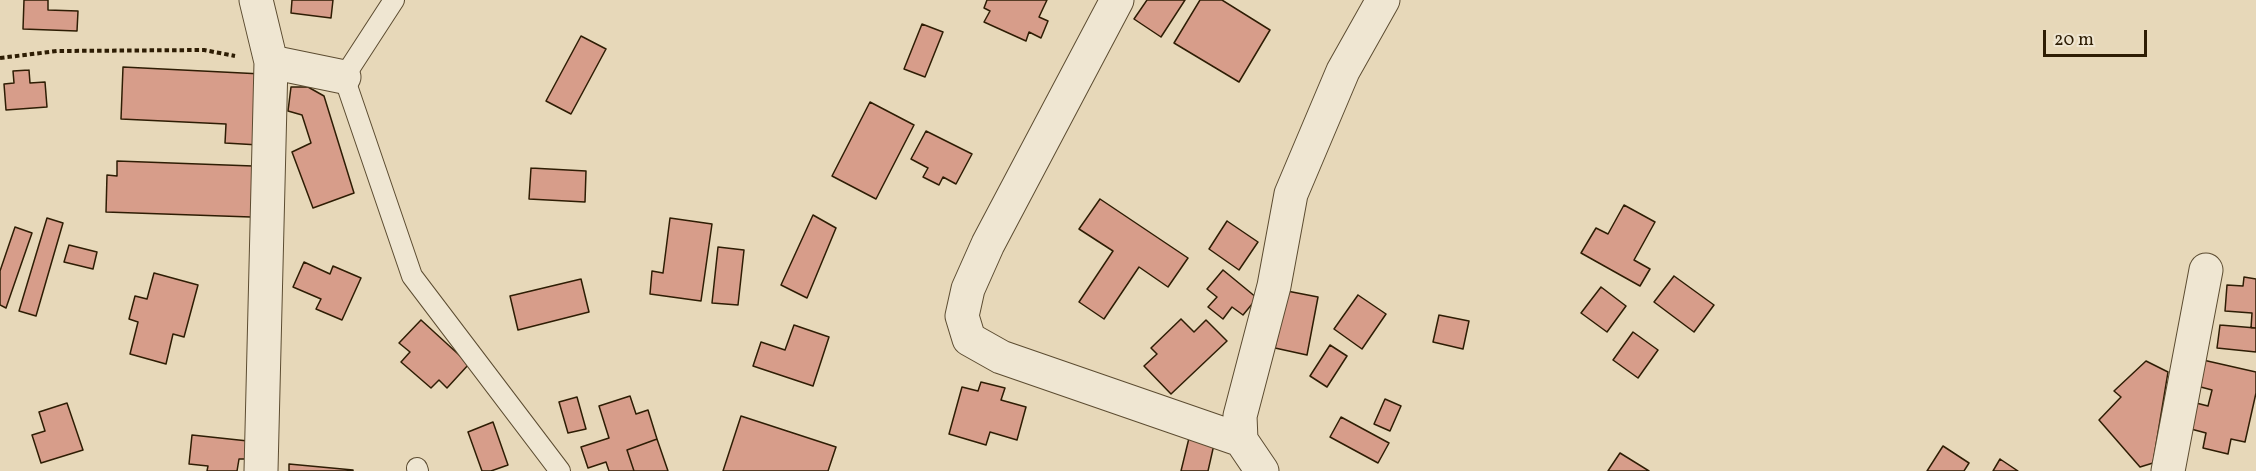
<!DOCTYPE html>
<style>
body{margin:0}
#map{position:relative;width:2256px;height:471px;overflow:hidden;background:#e7d8b9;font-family:Vollkorn,serif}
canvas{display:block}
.scale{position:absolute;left:2043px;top:30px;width:104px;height:27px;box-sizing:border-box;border:3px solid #2e1d04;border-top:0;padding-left:8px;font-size:18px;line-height:21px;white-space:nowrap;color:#2e1d04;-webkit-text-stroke:4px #efe6d2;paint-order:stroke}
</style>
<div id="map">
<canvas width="2256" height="471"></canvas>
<div class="scale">20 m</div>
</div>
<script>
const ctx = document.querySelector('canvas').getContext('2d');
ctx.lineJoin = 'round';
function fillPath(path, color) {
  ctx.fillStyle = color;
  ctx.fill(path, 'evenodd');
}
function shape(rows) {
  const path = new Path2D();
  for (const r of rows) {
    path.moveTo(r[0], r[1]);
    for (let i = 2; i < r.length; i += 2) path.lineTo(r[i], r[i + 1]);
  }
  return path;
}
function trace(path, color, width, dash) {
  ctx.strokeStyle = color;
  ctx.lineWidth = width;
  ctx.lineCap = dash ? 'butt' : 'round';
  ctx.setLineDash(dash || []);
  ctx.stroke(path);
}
const building = shape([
 [24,0,48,0,48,10,78,11,77,31,23,29,24,0],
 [292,0,333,0,331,18,291,13,292,0],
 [987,0,1047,0,1039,17,1048,21,1041,38,1029,32,1026,41,984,22,990,11,984,8,987,0],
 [1147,0,1185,0,1161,37,1134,19,1147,0],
 [1200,0,1222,0,1270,30,1239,82,1174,43,1200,0],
 [922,24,943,32,925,77,904,69,922,24],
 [581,36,606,49,571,114,546,101,581,36],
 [123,67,262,74,259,145,225,143,226,124,121,119,123,67],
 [29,70,30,83,45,82,47,107,6,110,4,84,14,83,13,71,29,70],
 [291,87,308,87,324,96,354,193,313,208,292,152,311,143,302,115,288,111,291,87],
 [870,102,914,125,876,199,832,176,870,102],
 [926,131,972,154,956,184,943,177,939,185,923,177,928,168,911,159,926,131],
 [117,161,253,166,251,217,106,212,107,175,117,176,117,161],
 [531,168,586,171,585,202,529,199,531,168],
 [1100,199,1188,258,1168,287,1139,267,1104,319,1079,302,1113,251,1079,229,1100,199],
 [1624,205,1655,222,1634,260,1650,269,1640,286,1581,253,1596,228,1608,234,1624,205],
 [813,215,836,228,807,298,781,285,813,215],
 [47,218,63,223,36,316,19,311,47,218],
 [670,218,712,224,701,301,650,294,652,271,663,273,670,218],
 [1227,221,1258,242,1239,270,1209,249,1227,221],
 [15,227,32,233,6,308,0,305,0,271,15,227],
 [69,245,97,252,93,269,64,262,69,245],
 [718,247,744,250,738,305,712,303,718,247],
 [304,262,330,274,333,266,361,278,342,320,316,309,321,299,293,287,304,262],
 [1223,270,1257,298,1243,315,1232,307,1223,319,1208,307,1217,297,1207,289,1223,270],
 [154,273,198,285,184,337,173,334,166,364,130,354,138,322,129,319,135,296,147,299,154,273],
 [1674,276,1714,305,1694,332,1654,302,1674,276],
 [2244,277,2256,279,2256,328,2251,328,2252,313,2225,311,2227,285,2243,286,2244,277],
 [581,279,589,312,518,330,510,296,581,279],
 [1601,287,1626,306,1607,332,1581,313,1601,287],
 [1287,291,1318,297,1307,355,1275,348,1287,291],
 [1358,295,1386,314,1362,349,1334,329,1358,295],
 [1439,315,1469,321,1463,349,1433,342,1439,315],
 [1181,319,1194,332,1206,320,1227,341,1171,394,1144,366,1157,354,1151,348,1181,319],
 [421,320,469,364,447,388,439,380,431,388,401,362,410,352,399,343,421,320],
 [794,325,829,337,813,386,753,366,761,342,785,350,794,325],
 [2220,325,2256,328,2256,352,2217,348,2220,325],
 [1633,332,1658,350,1638,378,1613,360,1633,332],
 [1330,345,1347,356,1327,387,1310,376,1330,345],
 [2203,360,2256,372,2256,393,2245,442,2231,439,2228,454,2203,448,2206,433,2191,429,2196,403,2208,406,2212,390,2197,386,2203,360],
 [2146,361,2168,372,2153,463,2140,467,2099,420,2121,397,2114,391,2146,361],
 [981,382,1005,388,1001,400,1026,407,1017,440,990,432,986,445,949,434,962,387,978,391,981,382],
 [630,396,636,414,648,410,657,439,627,450,634,471,609,471,606,462,588,468,581,447,609,438,599,406,630,396],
 [577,397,586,429,568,433,559,402,577,397],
 [1385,399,1401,406,1390,431,1374,424,1385,399],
 [67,403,83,450,41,463,32,435,45,431,39,412,67,403],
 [741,416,836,447,828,471,723,471,741,416],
 [1341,417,1389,443,1378,463,1330,437,1341,417],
 [493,422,508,465,491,471,482,471,468,432,493,422],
 [1190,434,1215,440,1208,471,1181,471,1190,434],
 [192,435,248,441,246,459,239,459,237,471,207,471,208,466,189,464,192,435],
 [657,439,668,471,634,471,627,450,657,439],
 [1943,446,1969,463,1964,471,1927,471,1943,446],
 [1620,453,1649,471,1608,471,1620,453],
 [2000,459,2018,471,1993,471,2000,459],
 [289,464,353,470,353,471,289,471,289,464]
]);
const path = shape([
 [0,58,57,51,204,50,235,56]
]);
const service = shape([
 [394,0,344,77,412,276,560,471],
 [417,468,418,471]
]);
const minor = shape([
 [256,0,271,62,261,471],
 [1117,0,988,244,968,289,962,316,969,339,1001,357,1241,440],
 [271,62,344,77],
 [1262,471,1241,440,1240,416,1274,286,1291,194,1343,71,1383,0],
 [2168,471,2206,270]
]);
fillPath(building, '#d79d8a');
trace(building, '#2e1d04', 1.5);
trace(service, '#5c4c31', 22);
trace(minor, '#5c4c31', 35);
trace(path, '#2e1d04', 4, [4.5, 3]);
trace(service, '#efe6d2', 20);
trace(minor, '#efe6d2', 33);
</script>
